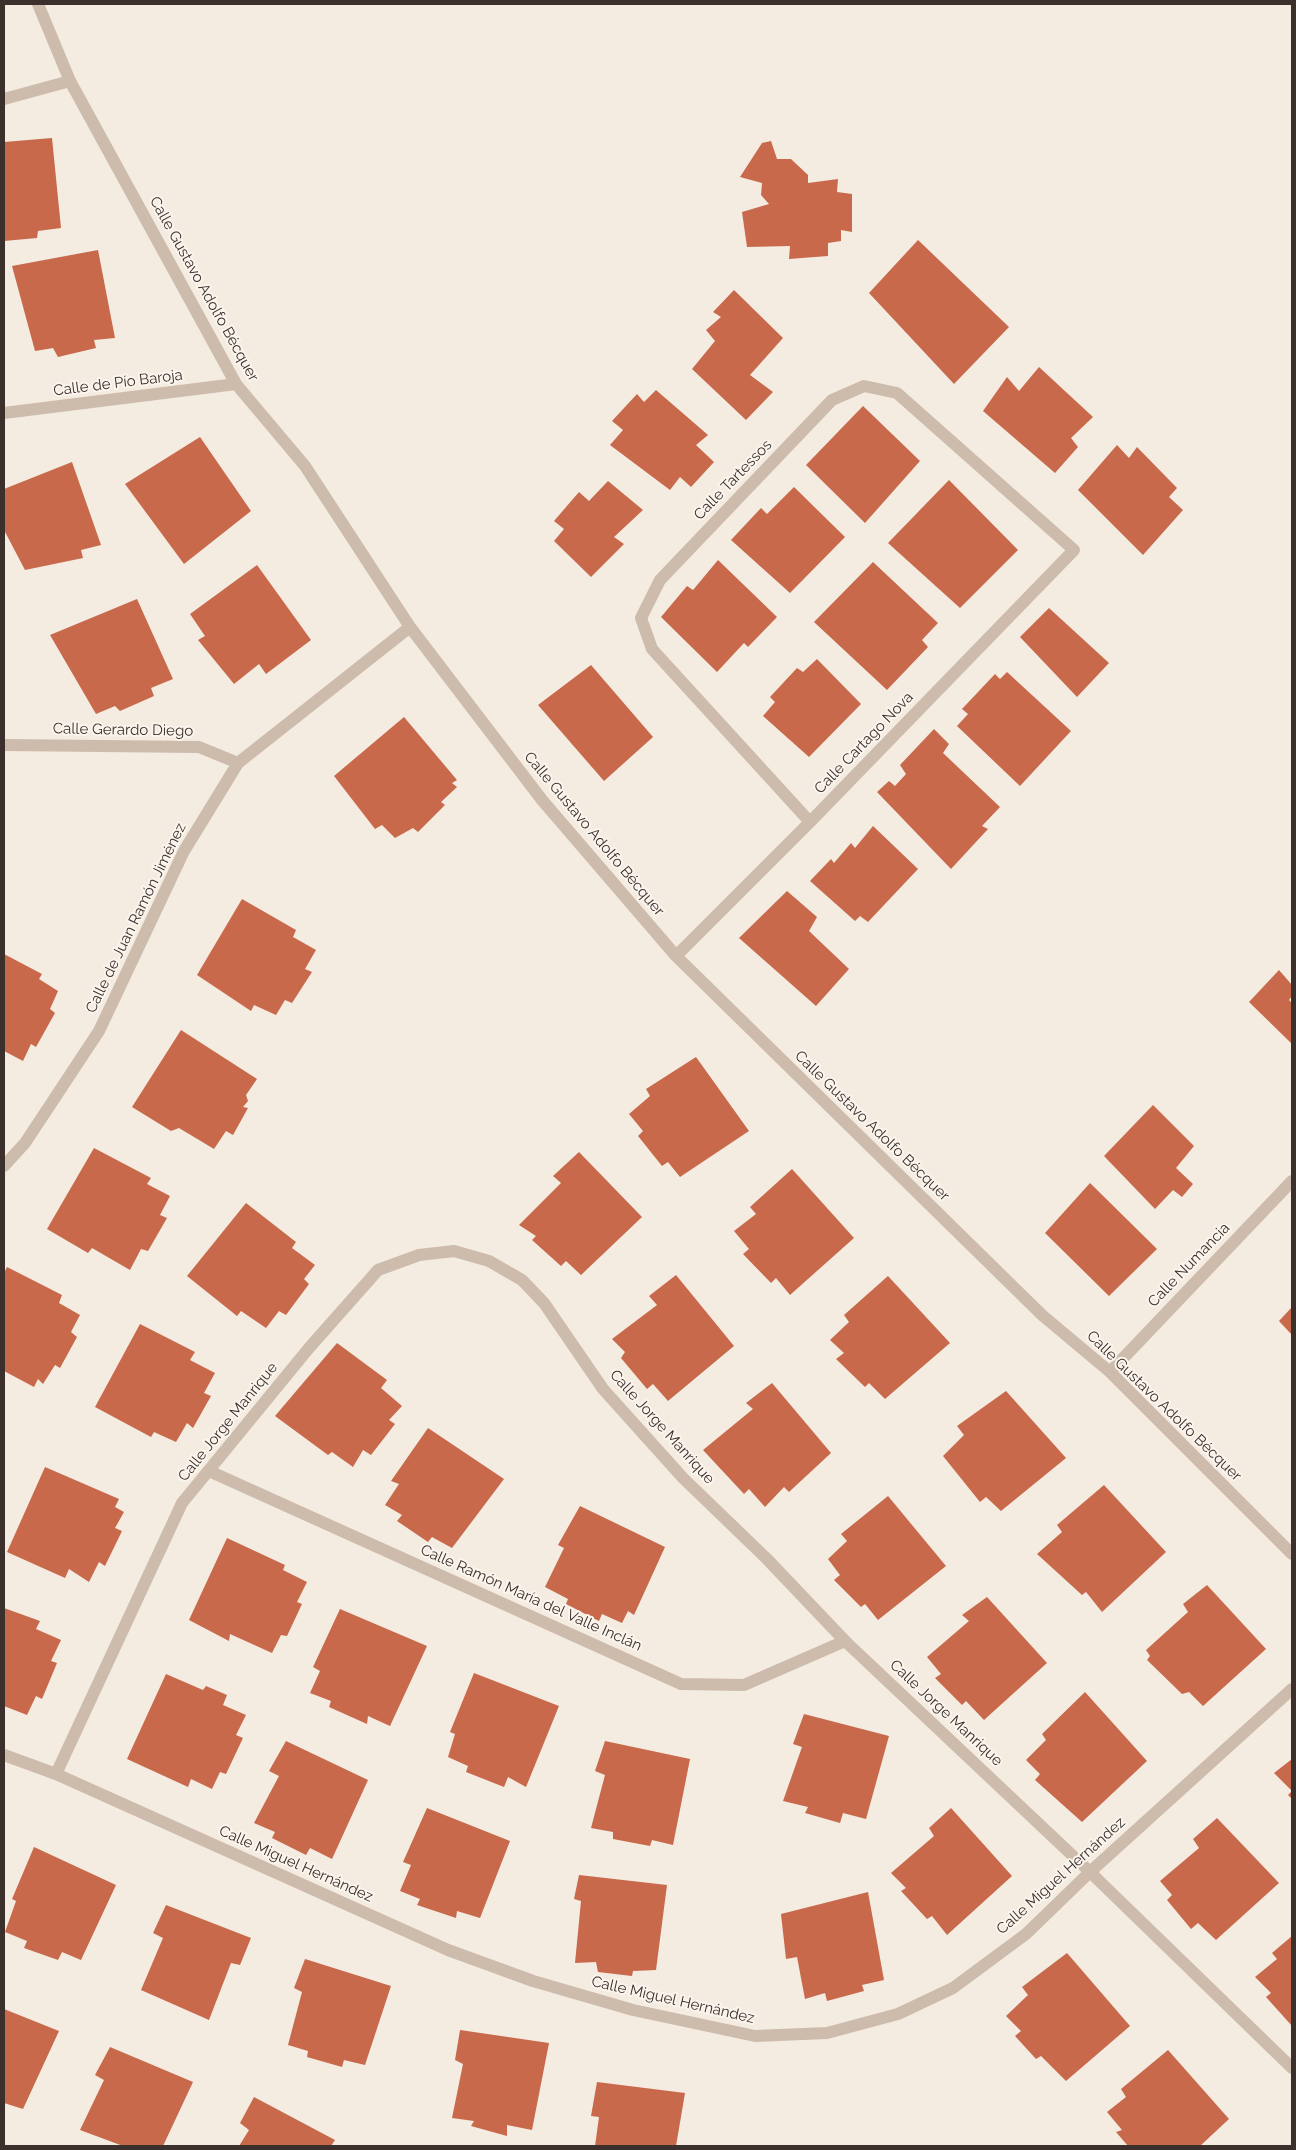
<!DOCTYPE html>
<meta charset="utf-8">
<style>
body{margin:0}
#map{position:relative;width:1296px;height:2150px;overflow:hidden;background:#f4ebe1;font-family:Raleway,sans-serif}
canvas{display:block}
.frame{position:absolute;inset:0;border:5px solid #3b302b;pointer-events:none}
</style>
<div id="map">
<canvas width="1296" height="2150"></canvas>
<div class="frame"></div>
</div>
<script>
const ctx = document.querySelector('canvas').getContext('2d');
ctx.lineJoin = 'round';
function fillPath(path, color) {
  ctx.fillStyle = color;
  ctx.fill(path, 'evenodd');
}
function shape(rows) {
  const path = new Path2D();
  for (const r of rows) {
    path.moveTo(r[0], r[1]);
    for (let i = 2; i < r.length; i += 2) path.lineTo(r[i], r[i + 1]);
  }
  return path;
}
function trace(path, color, width, dash) {
  ctx.strokeStyle = color;
  ctx.lineWidth = width;
  ctx.lineCap = dash ? 'butt' : 'round';
  ctx.setLineDash(dash || []);
  ctx.stroke(path);
}
function drawText(font, color, halo, rows, align = 'center') {
  ctx.font = font + ' Raleway,sans-serif';
  ctx.lineWidth = 4;
  ctx.setLineDash([]);
  ctx.textBaseline = 'middle';
  ctx.strokeStyle = halo;
  ctx.fillStyle = color;
  for (const [text, x, y, turn = 0] of rows) {
    ctx.save();
    ctx.translate(x, y);
    ctx.rotate((+turn || 0) * Math.PI / 180);
    ctx.textAlign = isNaN(turn) ? turn : align;
    if (halo) ctx.strokeText(text, 0, 0);
    ctx.fillText(text, 0, 0);
    ctx.restore();
  }
}
const building = shape([
 [52,138,61,228,38,231,37,238,4,241,4,142],
 [771,141,777,159,791,159,808,175,808,183,838,179,837,192,852,194,852,232,841,230,841,241,828,243,828,256,789,259,790,246,747,247,742,212,769,204,761,195,762,183,740,177,762,143],
 [918,240,1009,327,954,384,869,293],
 [98,250,115,338,94,340,96,348,58,357,53,348,35,351,12,266],
 [734,290,783,338,750,375,773,392,746,420,692,369,715,341,706,330,721,317,713,312],
 [1039,367,1093,417,1071,438,1078,447,1055,473,983,411,1007,377,1019,391],
 [656,390,708,435,696,445,714,462,691,487,680,477,670,490,610,445,623,430,612,421,637,394,644,402],
 [863,406,920,461,865,523,806,465],
 [200,437,251,511,184,564,125,484],
 [1117,445,1129,458,1137,447,1177,488,1169,497,1183,510,1143,555,1078,490],
 [72,462,101,545,81,550,83,558,25,570,4,530,4,489],
 [949,480,1018,550,960,608,888,543],
 [608,481,643,510,614,537,624,544,591,577,554,541,564,529,554,521,579,492,589,501],
 [794,487,845,537,790,593,731,540,761,508,767,514],
 [718,560,777,617,748,647,744,643,717,672,661,617,687,586,693,590],
 [873,562,938,623,922,640,928,647,887,690,814,622],
 [257,565,311,640,266,674,259,664,234,684,198,640,205,636,190,614],
 [137,599,173,679,151,688,154,696,120,711,115,706,96,714,50,635],
 [1049,608,1109,663,1077,697,1020,637],
 [817,659,861,704,809,757,763,716,775,702,770,697,797,668,803,672],
 [591,665,653,737,604,781,538,705],
 [1007,672,1071,731,1020,786,957,726,968,714,962,709,995,674,1000,679],
 [404,717,457,780,452,783,457,787,441,802,445,805,418,832,413,828,395,838,382,825,375,829,334,776],
 [934,729,949,744,943,753,1000,807,982,826,988,829,951,869,877,792,889,781,895,786,906,774,900,765],
 [873,826,918,869,868,922,860,916,855,921,810,881,831,859,834,863,851,843,855,848],
 [787,891,817,917,809,931,849,969,816,1006,739,938],
 [242,899,296,930,293,937,316,950,305,969,312,972,292,1003,285,1000,276,1015,254,1005,251,1011,197,975],
 [4,954,42,974,39,979,58,991,50,1009,55,1013,36,1047,31,1044,23,1061,4,1051],
 [1279,970,1292,985,1292,996,1289,1000,1292,1003,1292,1044,1249,1002],
 [181,1030,257,1079,246,1095,248,1101,243,1107,248,1108,233,1135,226,1131,214,1149,179,1128,171,1131,132,1107],
 [696,1057,749,1131,680,1177,668,1162,662,1166,638,1136,643,1131,629,1114,650,1096,646,1089],
 [1153,1105,1194,1146,1176,1168,1193,1184,1182,1197,1173,1190,1155,1209,1104,1156],
 [94,1148,151,1178,147,1184,170,1196,160,1215,167,1218,148,1251,141,1249,130,1270,92,1248,88,1253,47,1229],
 [579,1152,642,1217,581,1275,566,1261,561,1266,532,1240,536,1236,519,1225,561,1183,553,1176],
 [792,1169,854,1238,790,1295,776,1278,771,1283,743,1254,749,1249,734,1231,756,1214,750,1207],
 [1090,1183,1157,1249,1109,1296,1045,1233],
 [246,1203,296,1242,292,1248,315,1265,304,1279,309,1284,286,1315,279,1311,266,1328,241,1311,237,1316,187,1276],
 [7,1267,62,1295,59,1303,80,1315,71,1332,77,1337,60,1368,55,1365,43,1384,38,1379,34,1387,4,1371,4,1273],
 [676,1275,734,1346,668,1401,653,1384,647,1389,621,1358,625,1352,612,1339,657,1305,649,1296],
 [888,1276,950,1343,885,1399,869,1383,865,1387,836,1359,844,1353,830,1340,849,1322,844,1315],
 [1292,1307,1292,1335,1279,1321],
 [140,1324,195,1352,190,1360,215,1373,204,1393,211,1396,193,1428,187,1423,176,1442,154,1432,151,1437,95,1407],
 [337,1343,387,1380,381,1388,402,1406,389,1420,395,1424,371,1455,363,1450,353,1467,332,1452,328,1455,275,1416],
 [772,1383,831,1453,789,1492,784,1487,765,1507,749,1489,744,1494,703,1450,753,1409,746,1403],
 [1006,1391,1066,1458,1001,1511,986,1497,980,1502,943,1456,964,1435,957,1426],
 [428,1428,504,1479,452,1548,432,1537,428,1542,397,1521,402,1515,385,1505,399,1484,391,1481],
 [45,1467,119,1499,115,1507,124,1512,115,1528,122,1531,105,1566,99,1562,89,1582,69,1569,65,1578,7,1552],
 [1104,1485,1166,1552,1102,1612,1086,1592,1082,1595,1037,1554,1062,1532,1057,1525],
 [888,1496,946,1566,878,1620,865,1604,861,1607,834,1580,840,1575,828,1559,847,1541,841,1534],
 [580,1506,665,1547,634,1615,628,1611,622,1623,602,1614,599,1621,566,1604,568,1599,545,1587,564,1548,558,1545],
 [227,1538,285,1565,283,1570,307,1582,297,1602,302,1604,287,1636,281,1635,272,1653,230,1634,229,1641,189,1620],
 [1207,1585,1266,1649,1203,1706,1189,1692,1182,1694,1147,1660,1150,1656,1146,1650,1188,1612,1183,1604],
 [987,1597,1047,1663,984,1720,966,1701,962,1705,935,1678,941,1674,927,1657,969,1621,962,1615],
 [4,1608,40,1621,36,1629,61,1640,51,1661,57,1663,42,1699,36,1696,27,1715,4,1706],
 [340,1609,427,1646,390,1726,368,1716,367,1724,329,1707,331,1701,310,1693,320,1671,313,1667],
 [474,1673,559,1706,526,1787,508,1777,504,1787,466,1772,468,1766,448,1757,455,1734,450,1732],
 [166,1674,203,1690,206,1686,227,1695,223,1705,246,1715,236,1735,243,1738,226,1774,220,1772,212,1789,191,1779,188,1787,127,1759],
 [1085,1692,1147,1761,1082,1822,1035,1780,1040,1774,1026,1760,1046,1740,1042,1734],
 [804,1714,889,1736,866,1819,843,1813,840,1823,805,1813,808,1807,783,1801,802,1747,793,1744],
 [286,1741,368,1780,332,1859,310,1848,306,1855,272,1838,275,1832,254,1823,279,1776,269,1771],
 [605,1741,690,1759,673,1845,652,1840,650,1846,613,1839,613,1832,591,1828,605,1775,595,1771],
 [1292,1759,1292,1799,1288,1795,1292,1791,1274,1773],
 [427,1808,510,1841,480,1918,457,1911,456,1918,417,1905,420,1899,400,1891,411,1865,403,1862],
 [951,1808,1012,1876,947,1935,932,1916,927,1919,901,1891,906,1888,891,1873,934,1836,929,1828],
 [1217,1818,1279,1883,1216,1940,1198,1923,1191,1929,1167,1900,1172,1895,1160,1881,1199,1848,1193,1839],
 [34,1847,116,1885,81,1960,62,1952,58,1960,24,1948,27,1941,5,1932,16,1901,12,1899],
 [579,1875,667,1885,656,1970,633,1971,632,1976,598,1972,596,1962,575,1963,581,1901,574,1899],
 [868,1892,884,1980,862,1985,864,1991,827,2001,825,1993,805,1999,797,1957,786,1959,781,1914],
 [166,1905,251,1938,240,1965,231,1963,209,2020,141,1990,163,1938,153,1933],
 [1292,1936,1292,2026,1266,1997,1271,1993,1255,1977,1277,1959,1272,1953],
 [1067,1953,1130,2026,1066,2081,1041,2056,1036,2059,1015,2036,1021,2031,1006,2016,1028,1995,1022,1987],
 [305,1959,391,1986,365,2065,344,2060,342,2067,307,2057,308,2051,288,2045,302,1992,294,1988],
 [4,2009,59,2031,23,2109,4,2103],
 [460,2030,549,2043,532,2130,507,2125,507,2136,471,2126,474,2121,452,2118,463,2064,455,2060],
 [110,2047,193,2082,163,2146,123,2146,80,2130,104,2080,95,2075],
 [1168,2050,1229,2119,1200,2146,1128,2146,1116,2132,1122,2130,1107,2112,1126,2097,1121,2089],
 [597,2082,685,2093,676,2146,595,2146,599,2117,591,2116],
 [254,2097,335,2140,331,2146,239,2146,249,2130,240,2123]
]);
const street = shape([
 [38,4,70,81,236,384,305,466,410,627,542,800,676,956,1042,1315,1110,1372,1292,1554],
 [4,99,70,81],
 [4,413,236,384],
 [4,745,199,747,238,763],
 [676,956,810,822,1074,550,897,393,864,386,832,400,660,580,641,618,652,649,810,822],
 [4,1166,25,1143,99,1031,184,851,238,763,410,627],
 [1110,1372,1292,1181],
 [209,1471,681,1684,744,1685,845,1641],
 [4,1755,56,1774,448,1950,533,1981,633,2010,755,2036,827,2033,898,2014,953,1988,1026,1934,1090,1872,1292,1689],
 [56,1774,182,1503,309,1348,378,1270,419,1255,454,1251,489,1261,522,1280,544,1303,603,1389,683,1478,767,1559,845,1641,1090,1872,1292,2068]
]);
const streetNames = [
 ["Calle Gustavo Adolfo Bécquer",204,289,61],
 ["Calle de Pío Baroja",118,383,-7],
 ["Calle Tartessos",733,480,-46],
 ["Calle Gerardo Diego",123,730,1],
 ["Calle Cartago Nova",864,743,-46],
 ["Calle Gustavo Adolfo Bécquer",594,834,50],
 ["Calle de Juan Ramón Jiménez",136,918,-64],
 ["Calle Gustavo Adolfo Bécquer",872,1126,44],
 ["Calle Numancia",1189,1265,-46],
 ["Calle Gustavo Adolfo Bécquer",1164,1406,44],
 ["Calle Jorge Manrique",228,1422,-51],
 ["Calle Jorge Manrique",662,1427,48],
 ["Calle Ramón María del Valle Inclán",531,1598,24],
 ["Calle Jorge Manrique",946,1713,43],
 ["Calle Miguel Hernández",296,1864,24],
 ["Calle Miguel Hernández",1061,1876,-42],
 ["Calle Miguel Hernández",673,2000,13]
];
fillPath(building, '#c8694b');
trace(street, '#cdbbac', 12);
drawText('15px', '#3b302b', '#fbf5ee', streetNames);
</script>
